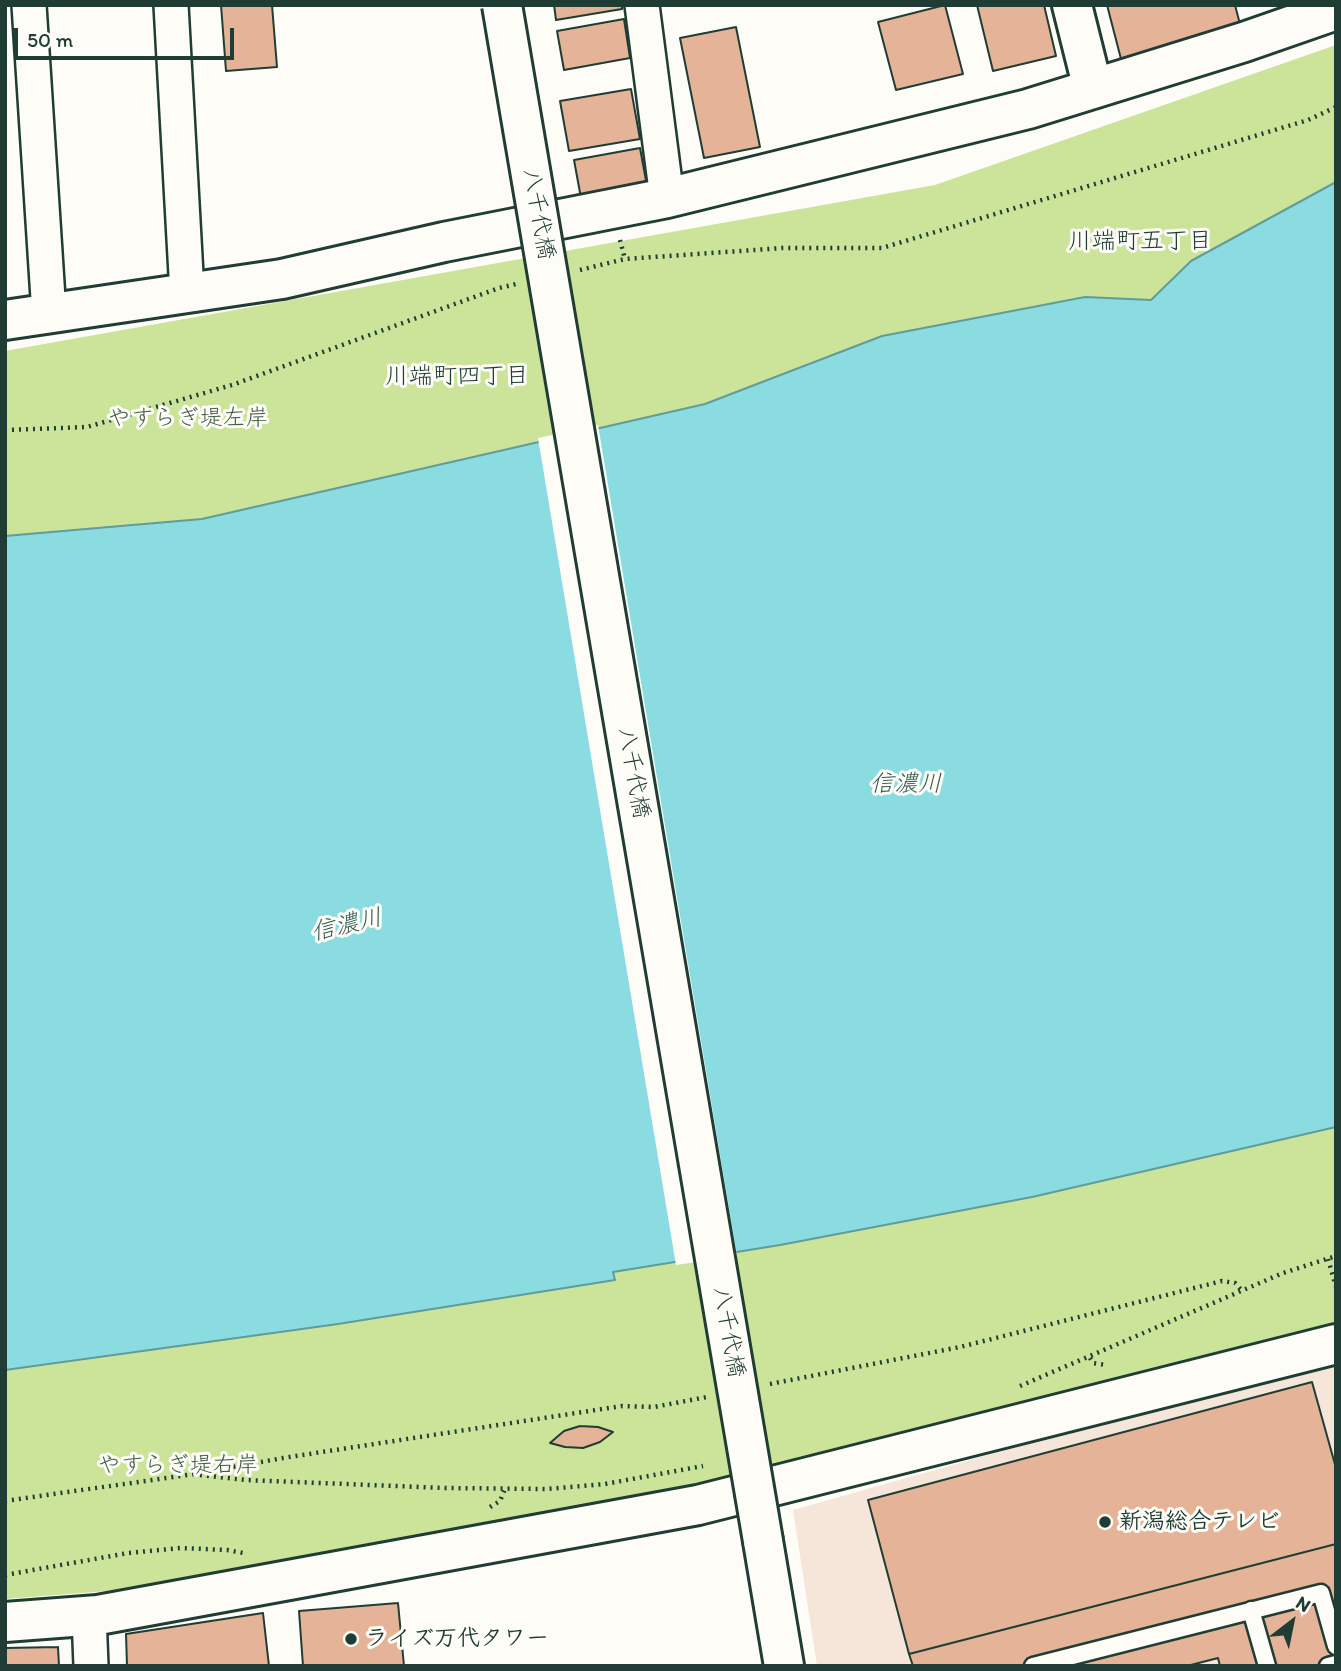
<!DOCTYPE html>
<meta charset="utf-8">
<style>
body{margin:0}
#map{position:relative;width:1341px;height:1671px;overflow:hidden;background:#fdfcf7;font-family:Itim,sans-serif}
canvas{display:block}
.frame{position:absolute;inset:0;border:7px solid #1f3d34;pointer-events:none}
.north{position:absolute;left:1257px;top:1587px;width:70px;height:70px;-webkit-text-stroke:5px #fdfcf7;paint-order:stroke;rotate:32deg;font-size:19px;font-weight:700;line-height:28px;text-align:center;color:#1f3d34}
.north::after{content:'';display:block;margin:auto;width:24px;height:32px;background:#1f3d34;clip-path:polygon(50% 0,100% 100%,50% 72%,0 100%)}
.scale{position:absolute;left:14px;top:28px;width:220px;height:32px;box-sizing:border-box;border:4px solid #1f3d34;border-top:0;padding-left:9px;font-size:21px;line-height:24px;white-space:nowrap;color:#1f3d34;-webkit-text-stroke:5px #fdfcf7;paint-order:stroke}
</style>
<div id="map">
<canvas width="1341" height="1671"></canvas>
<div class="frame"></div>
<div class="north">N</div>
<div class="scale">50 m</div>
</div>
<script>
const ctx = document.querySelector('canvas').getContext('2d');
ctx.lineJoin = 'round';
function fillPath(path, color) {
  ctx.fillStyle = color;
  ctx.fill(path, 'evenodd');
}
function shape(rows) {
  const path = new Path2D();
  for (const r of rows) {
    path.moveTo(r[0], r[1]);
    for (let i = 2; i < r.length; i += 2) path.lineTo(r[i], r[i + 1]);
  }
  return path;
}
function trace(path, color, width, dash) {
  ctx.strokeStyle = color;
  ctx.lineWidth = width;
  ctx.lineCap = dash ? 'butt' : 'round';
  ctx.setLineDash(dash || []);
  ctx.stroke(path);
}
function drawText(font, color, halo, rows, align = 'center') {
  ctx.font = font + ' Itim,"Klee One",sans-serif';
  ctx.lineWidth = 6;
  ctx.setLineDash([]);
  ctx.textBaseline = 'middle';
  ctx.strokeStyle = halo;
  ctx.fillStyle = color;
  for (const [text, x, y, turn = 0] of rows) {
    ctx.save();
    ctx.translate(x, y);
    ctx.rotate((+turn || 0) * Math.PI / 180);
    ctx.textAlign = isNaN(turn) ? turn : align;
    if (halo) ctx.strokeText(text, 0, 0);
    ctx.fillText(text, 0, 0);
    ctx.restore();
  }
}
const built = shape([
 [1336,1357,1336,1666,817,1666,793,1510]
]);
const green = shape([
 [1336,45,1336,182,1191,261,1152,300,1085,297,882,336,705,404,202,519,5,536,5,351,935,185],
 [1336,1127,1336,1331,948,1432,294,1566,185,1585,5,1599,5,1370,338,1324,614,1280,613,1272,780,1245,1032,1197]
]);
const water = shape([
 [1336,182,1336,1127,1032,1197,780,1245,613,1272,615,1280,338,1324,5,1370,5,536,202,519,705,404,882,336,1085,297,1151,300,1191,261,1336,182]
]);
const pier = shape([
 [598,425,737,1256,676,1265,538,438]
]);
const building = shape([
 [221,5,272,5,277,67,226,71,221,5],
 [554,5,622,5,622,9,556,20,554,5],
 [945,5,963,74,896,90,878,22,945,5],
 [977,5,1044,5,1056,56,993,71,977,5],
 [1107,5,1235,5,1241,28,1121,59,1107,5],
 [624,19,630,58,564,70,557,31,624,19],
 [736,27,760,147,704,158,680,38,736,27],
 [631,89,640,139,569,151,560,101,631,89],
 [640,148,647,186,581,198,574,160,640,148],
 [1312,1382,1336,1468,1336,1544,909,1654,868,1500,1312,1382],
 [580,1426,598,1427,613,1432,600,1442,583,1448,565,1447,550,1443,564,1431,580,1426],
 [1336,1544,1336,1666,1220,1666,1218,1658,1187,1666,913,1666,909,1654,1336,1544],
 [398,1603,404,1666,303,1666,299,1611,398,1603],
 [263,1613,269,1666,127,1666,126,1634,263,1613],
 [58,1647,59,1666,5,1666,5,1648,58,1647]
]);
const path = shape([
 [620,240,625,259],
 [580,270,625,259,783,248,882,248,1308,120,1336,107],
 [5,430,87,427,232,385,499,288,516,284],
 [1328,1259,1336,1287],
 [1090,1358,1093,1363,1107,1365],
 [770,1384,960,1347,1222,1281,1235,1283,1242,1291],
 [1020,1386,1283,1273,1336,1256],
 [200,1475,246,1480,445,1488,547,1489,605,1484,703,1466],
 [5,1501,194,1474,283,1458,622,1406,654,1407,707,1397],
 [490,1507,500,1501,505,1489],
 [5,1575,128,1553,181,1548,227,1550,243,1553]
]);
const service = shape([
 [1251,1610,1267,1666],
 [1033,1666,1321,1593,1336,1646],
 [1328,1666,1336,1664]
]);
const minor = shape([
 [29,5,49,314],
 [171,5,187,293],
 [642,5,667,198],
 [89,1615,91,1666]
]);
const tertiary = shape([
 [1072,5,1093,89],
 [5,320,282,279,444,242,667,198,1028,109,1244,42,1336,10],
 [763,1541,784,1666],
 [5,1622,98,1615,698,1505,1336,1344]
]);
const tertiaryBridge = shape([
 [502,5,763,1541]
]);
const markers = [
 [1105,1522,7,"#1f3d34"],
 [351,1639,7,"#1f3d34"]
];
const streetNames = [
 ["八千代橋",538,214,80],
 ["八千代橋",633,773,80],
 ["八千代橋",728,1332,80]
];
const parkNames = [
 ["やすらぎ堤左岸",188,419],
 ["やすらぎ堤右岸",178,1466]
];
const poiNames = [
 ["新潟総合テレビ",1119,1522],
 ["ライズ万代タワー",365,1639]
];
const neighbourhoodNames = [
 ["川端町五丁目",1140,242],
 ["川端町四丁目",457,377]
];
const waterNames = [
 ["信濃川",906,785],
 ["信濃川",347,926,-13]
];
fillPath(built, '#f6e6da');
fillPath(green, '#cbe49a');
fillPath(water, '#8bdce0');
trace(water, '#609c9b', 2);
fillPath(pier, '#fdfcf7');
fillPath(building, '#e5b397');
trace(building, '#1f3d34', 2);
trace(service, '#1f3d34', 21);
trace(minor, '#1f3d34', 38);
trace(tertiary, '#1f3d34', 44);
trace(path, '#1f3d34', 4.5, [2, 5]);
trace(service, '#fdfcf7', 16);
trace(minor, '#fdfcf7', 33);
trace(tertiary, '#fdfcf7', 38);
trace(tertiaryBridge, '#1f3d34', 44, []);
trace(tertiaryBridge, '#fdfcf7', 38);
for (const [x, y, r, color] of markers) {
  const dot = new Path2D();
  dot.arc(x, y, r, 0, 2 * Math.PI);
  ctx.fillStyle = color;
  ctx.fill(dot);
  trace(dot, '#fdfcf7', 2.5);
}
drawText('23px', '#1f3d34', '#fdfcf7', streetNames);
drawText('23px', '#415e48', '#fdfcf7', parkNames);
drawText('bold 23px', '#1f3d34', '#fdfcf7', poiNames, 'left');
drawText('24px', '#1f3d34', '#fdfcf7', neighbourhoodNames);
drawText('italic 24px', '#355d56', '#fdfcf7', waterNames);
</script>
